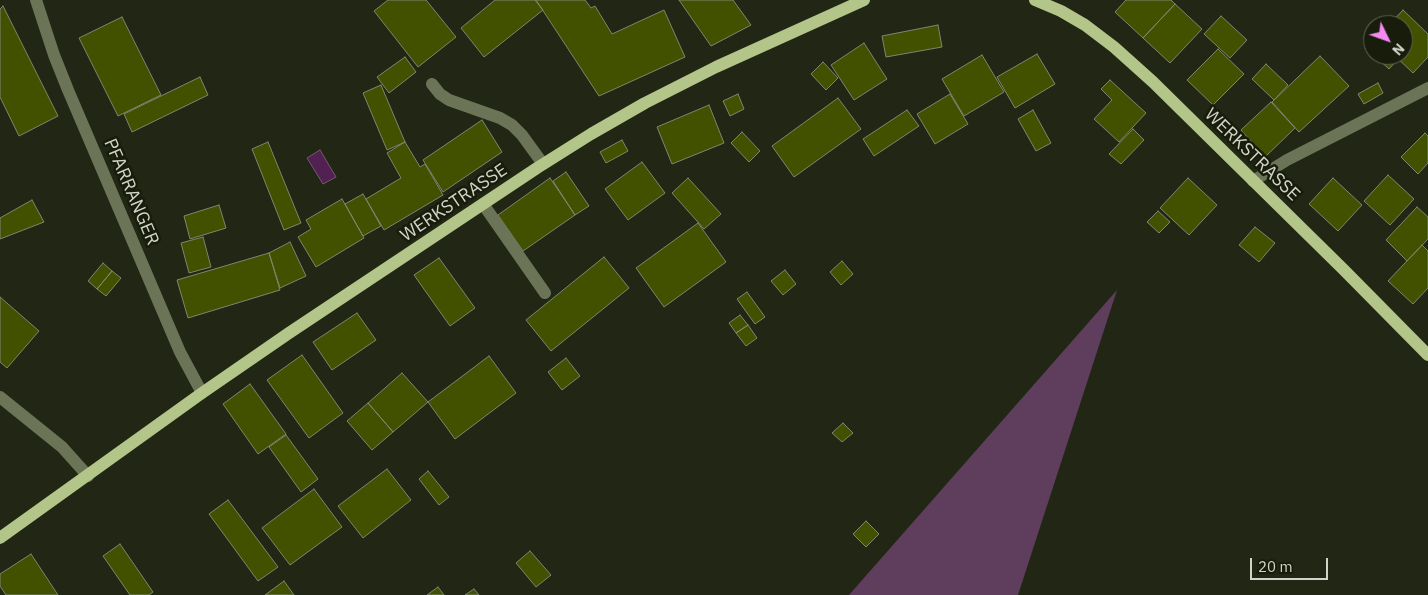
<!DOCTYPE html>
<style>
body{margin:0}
#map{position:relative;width:1428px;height:595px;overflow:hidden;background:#212714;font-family:"IBM Plex Sans",sans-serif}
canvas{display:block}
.north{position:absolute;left:1363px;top:15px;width:50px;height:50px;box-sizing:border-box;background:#181d0b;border:1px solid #626657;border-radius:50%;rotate:132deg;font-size:14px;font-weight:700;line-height:20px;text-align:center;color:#d0d4c9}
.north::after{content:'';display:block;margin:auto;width:18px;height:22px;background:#f389f1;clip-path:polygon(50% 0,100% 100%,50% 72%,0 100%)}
.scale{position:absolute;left:1250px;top:558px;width:78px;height:22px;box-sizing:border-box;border:2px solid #d0d4c9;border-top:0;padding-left:6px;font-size:15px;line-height:18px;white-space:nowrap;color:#d0d4c9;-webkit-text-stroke:4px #181d0b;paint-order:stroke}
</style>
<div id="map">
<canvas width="1428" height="595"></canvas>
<div class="north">N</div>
<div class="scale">20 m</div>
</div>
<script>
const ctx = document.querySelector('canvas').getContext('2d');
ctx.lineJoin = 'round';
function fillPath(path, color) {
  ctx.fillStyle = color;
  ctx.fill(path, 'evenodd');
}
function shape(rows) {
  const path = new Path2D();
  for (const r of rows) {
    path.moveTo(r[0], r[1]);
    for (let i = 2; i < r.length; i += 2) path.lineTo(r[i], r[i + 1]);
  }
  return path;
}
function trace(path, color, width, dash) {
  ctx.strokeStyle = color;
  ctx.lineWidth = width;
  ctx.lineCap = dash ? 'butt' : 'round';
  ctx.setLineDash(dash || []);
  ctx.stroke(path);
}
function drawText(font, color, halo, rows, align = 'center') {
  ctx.font = font + ' "IBM Plex Sans",sans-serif';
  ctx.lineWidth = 5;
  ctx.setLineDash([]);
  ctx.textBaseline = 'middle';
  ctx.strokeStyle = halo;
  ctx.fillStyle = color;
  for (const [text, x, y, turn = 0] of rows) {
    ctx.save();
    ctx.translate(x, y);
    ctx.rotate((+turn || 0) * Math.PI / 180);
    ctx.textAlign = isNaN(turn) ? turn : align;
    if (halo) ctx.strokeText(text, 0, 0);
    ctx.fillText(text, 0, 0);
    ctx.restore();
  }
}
const green = shape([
 [1117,290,1018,595,849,595]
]);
const water = shape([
 [320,150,336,177,323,184,307,158,320,150]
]);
const building = shape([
 [388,0,426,0,456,37,418,67,374,11,388,0],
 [495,0,535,0,543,10,484,57,461,28,495,0],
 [536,0,585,0,591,8,595,6,612,34,664,10,685,57,599,96,536,0],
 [679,0,733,0,751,25,711,46,679,0],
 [1126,0,1171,0,1175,4,1143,38,1115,12,1126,0],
 [1175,4,1202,29,1170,63,1143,38,1175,4],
 [3,6,58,116,19,136,0,97,0,9,3,6],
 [1403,10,1428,34,1428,57,1413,73,1394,55,1403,55,1403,25,1389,25,1403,10],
 [1221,16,1247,40,1230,58,1204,34,1221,16],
 [122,17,161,95,118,116,79,38,122,17],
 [938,25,942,47,886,57,882,36,938,25],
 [864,43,887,79,854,100,831,65,864,43],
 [1218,49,1244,74,1213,105,1187,80,1218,49],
 [1037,54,1055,84,1015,108,997,77,1037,54],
 [982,55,1004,92,964,116,942,79,982,55],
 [1374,55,1393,55,1398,59,1389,69,1374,55],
 [1320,56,1349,86,1299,132,1272,102,1320,56],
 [405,57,416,72,389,93,377,77,405,57],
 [823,62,838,78,826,90,811,74,823,62],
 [1266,64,1288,85,1274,100,1252,79,1266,64],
 [200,77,208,95,132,132,124,114,200,77],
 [1110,80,1146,113,1119,142,1094,119,1112,100,1101,89,1110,80],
 [1378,83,1383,93,1364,104,1358,94,1378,83],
 [381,85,405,142,387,150,363,93,381,85],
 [738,94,744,109,730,116,723,101,738,94],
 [950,94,968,124,935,144,917,114,950,94],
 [838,98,861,129,794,177,772,146,838,98],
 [1271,102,1295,128,1265,157,1241,130,1271,102],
 [709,105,724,143,672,164,657,127,709,105],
 [907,110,919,126,874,156,863,139,907,110],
 [1033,110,1051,143,1036,151,1018,119,1033,110],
 [482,120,502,152,443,192,423,160,482,120],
 [1133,129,1144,140,1121,164,1109,154,1133,129],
 [742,132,760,151,749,162,731,143,742,132],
 [1425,133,1428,136,1428,163,1418,174,1401,157,1425,133],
 [622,140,628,151,606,163,600,152,622,140],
 [268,142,301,223,284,230,252,149,268,142],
 [405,142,420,167,425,164,443,195,384,230,366,199,401,178,387,153,405,142],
 [642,162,665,193,628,220,605,189,642,162],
 [566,172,589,206,575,215,553,181,566,172],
 [1388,175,1414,199,1390,225,1364,201,1388,175],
 [550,178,575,215,523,251,498,215,550,178],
 [688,178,721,214,704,229,672,193,688,178],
 [1188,178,1217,205,1189,235,1160,208,1188,178],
 [1333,178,1362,205,1338,231,1309,204,1333,178],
 [363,194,381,226,363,236,345,204,363,194],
 [342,199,364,238,316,267,298,237,311,229,306,220,342,199],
 [32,200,44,222,0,239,0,218,32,200],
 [219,205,226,228,190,239,184,216,219,205],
 [1417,207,1428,217,1428,239,1407,261,1386,240,1417,207],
 [1158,211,1170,222,1159,233,1147,222,1158,211],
 [698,223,726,262,664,307,636,268,698,223],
 [1255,227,1275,243,1259,262,1239,245,1255,227],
 [203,237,211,267,189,273,181,243,203,237],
 [290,242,306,276,280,288,269,253,290,242],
 [1422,245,1428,251,1428,288,1413,304,1388,281,1422,245],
 [269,253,280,290,188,318,177,280,269,253],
 [604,257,629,288,551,351,526,320,604,257],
 [439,258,475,308,450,326,414,275,439,258],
 [842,261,853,274,841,285,830,272,842,261],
 [103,263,112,271,97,289,88,281,103,263],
 [785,270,796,284,783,295,771,281,785,270],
 [112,271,121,278,106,296,97,289,112,271],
 [747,292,765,317,755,324,737,299,747,292],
 [0,297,39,331,7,368,0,362,0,297],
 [357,313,376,340,332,370,313,342,357,313],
 [740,315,748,325,736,333,729,323,740,315],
 [748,325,757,338,746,346,736,333,748,325],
 [302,355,343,413,309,438,267,380,302,355],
 [489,356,516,393,455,439,428,402,489,356],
 [566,358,580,376,562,390,548,372,566,358],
 [402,373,428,402,393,432,368,403,402,373],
 [250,384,286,434,258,454,223,404,250,384],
 [368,403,393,432,372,450,347,421,368,403],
 [843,423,853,433,842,442,832,433,843,423],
 [286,435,318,479,301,492,269,447,286,435],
 [387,469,411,500,363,538,338,506,387,469],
 [428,471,449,497,439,505,419,479,428,471],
 [314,489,342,527,290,565,262,528,314,489],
 [228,500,278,567,258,581,209,514,228,500],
 [866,521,879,534,866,547,853,534,866,521],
 [120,544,153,592,149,595,130,595,103,556,120,544],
 [530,551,551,575,536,587,516,563,530,551],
 [31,554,58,595,6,595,0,586,0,574,31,554],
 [284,581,294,595,265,595,284,581],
 [438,587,444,595,427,595,438,587],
 [474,589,479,595,465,595,474,589]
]);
const minor = shape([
 [36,0,54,55,68,90,180,352,202,393],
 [432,84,440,94,449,100,500,118,512,125,522,135,543,164],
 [1253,181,1287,160,1428,88],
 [483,204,545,293],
 [0,397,62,447,88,476]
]);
const major = shape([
 [1035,0,1061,11,1085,25,1114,47,1153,82,1344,270,1428,355],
 [0,538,202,393,289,333,537,168,591,134,645,103,716,67,864,0]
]);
const streetNames = [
 ["WERKSTRASSE",1252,155,44],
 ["PFARRANGER",131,192,67],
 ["WERKSTRASSE",454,203,-34]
];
fillPath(green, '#5f3e5d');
fillPath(water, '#512151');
trace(water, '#775775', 1);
fillPath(building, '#415100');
trace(building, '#7f8670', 1);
trace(minor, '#6b7457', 12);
trace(major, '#b3c589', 12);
drawText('18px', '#d0d4c9', '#181d0b', streetNames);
</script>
